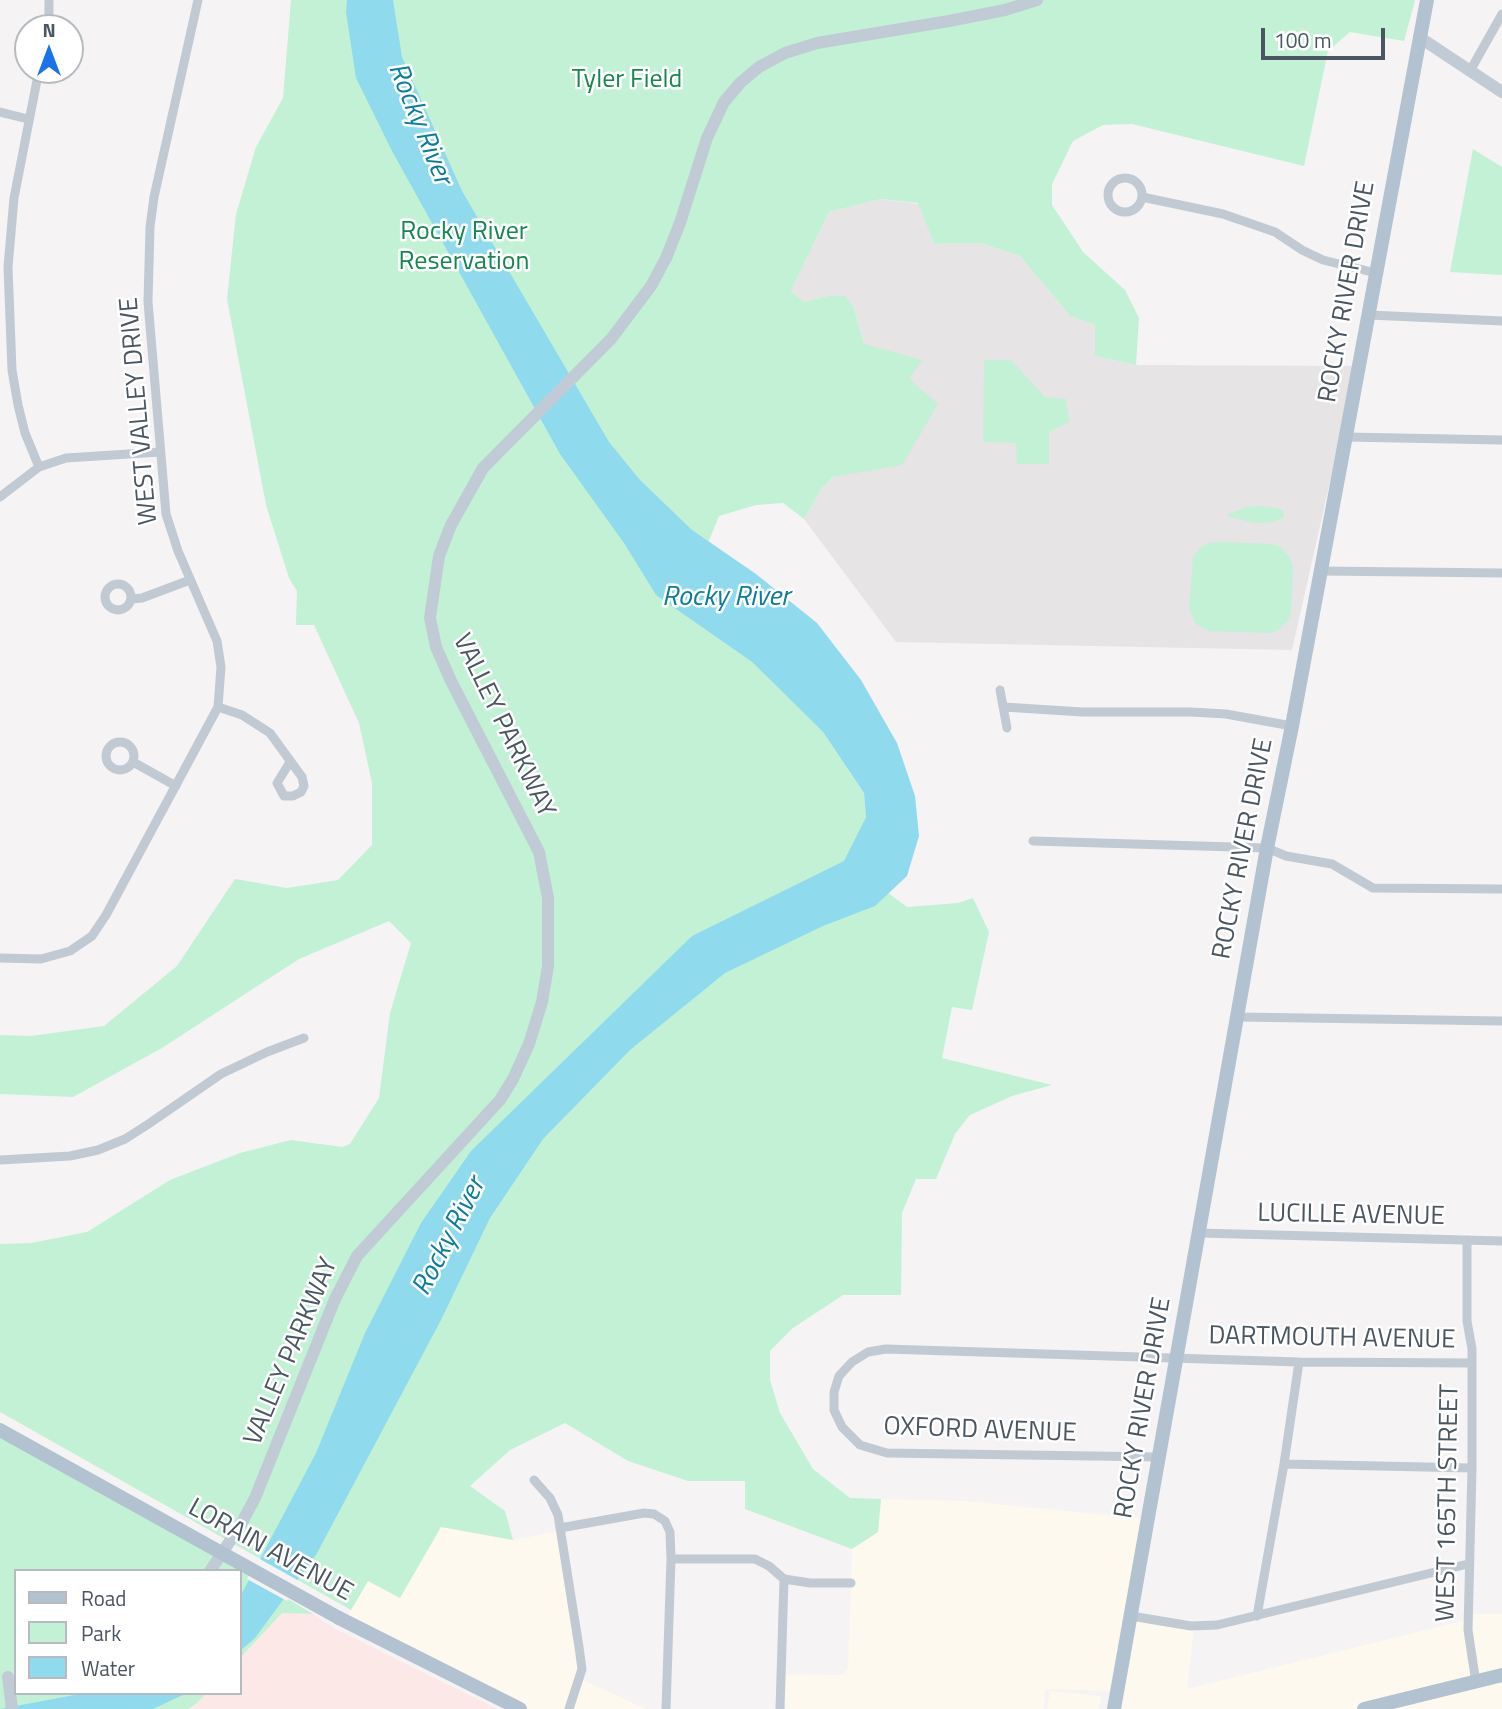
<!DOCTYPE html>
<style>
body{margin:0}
#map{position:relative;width:1502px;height:1709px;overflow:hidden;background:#f5f3f3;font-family:"Titillium Web",sans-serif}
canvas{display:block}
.legend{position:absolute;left:14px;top:1569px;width:228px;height:126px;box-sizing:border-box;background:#fff;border:2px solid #b7bbc0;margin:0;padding:9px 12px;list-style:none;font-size:21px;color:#4a5661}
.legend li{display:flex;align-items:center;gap:14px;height:35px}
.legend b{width:35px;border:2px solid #b7bbc0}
.north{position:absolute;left:14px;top:14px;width:70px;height:70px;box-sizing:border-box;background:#fff;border:2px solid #b7bbc0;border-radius:50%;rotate:0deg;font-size:19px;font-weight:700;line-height:28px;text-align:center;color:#4a5661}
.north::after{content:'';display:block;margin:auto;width:24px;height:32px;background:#1a73e8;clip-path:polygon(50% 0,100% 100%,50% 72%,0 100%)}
.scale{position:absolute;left:1261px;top:28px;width:124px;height:32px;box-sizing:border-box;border:4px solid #4a5661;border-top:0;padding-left:9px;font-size:21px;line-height:24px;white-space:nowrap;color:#4a5661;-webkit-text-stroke:5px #fff;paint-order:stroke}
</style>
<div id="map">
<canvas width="1502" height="1709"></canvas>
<ul class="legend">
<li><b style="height:9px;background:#b3c2d1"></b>Road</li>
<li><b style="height:19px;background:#c3f1d5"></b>Park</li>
<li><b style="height:19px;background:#90daee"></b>Water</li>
</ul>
<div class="north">N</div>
<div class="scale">100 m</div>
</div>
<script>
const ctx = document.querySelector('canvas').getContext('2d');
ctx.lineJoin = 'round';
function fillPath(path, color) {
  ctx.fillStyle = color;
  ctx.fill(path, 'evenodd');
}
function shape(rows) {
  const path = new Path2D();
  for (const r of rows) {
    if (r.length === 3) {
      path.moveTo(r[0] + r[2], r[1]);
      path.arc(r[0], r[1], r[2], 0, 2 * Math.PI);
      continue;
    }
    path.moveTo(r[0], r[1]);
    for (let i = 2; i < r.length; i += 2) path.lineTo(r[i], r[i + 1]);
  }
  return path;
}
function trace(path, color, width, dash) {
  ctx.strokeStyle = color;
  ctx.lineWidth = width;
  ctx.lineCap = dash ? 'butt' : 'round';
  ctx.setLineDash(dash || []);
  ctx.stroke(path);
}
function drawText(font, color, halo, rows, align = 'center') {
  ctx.font = font + ' "Titillium Web",sans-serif';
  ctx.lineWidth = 5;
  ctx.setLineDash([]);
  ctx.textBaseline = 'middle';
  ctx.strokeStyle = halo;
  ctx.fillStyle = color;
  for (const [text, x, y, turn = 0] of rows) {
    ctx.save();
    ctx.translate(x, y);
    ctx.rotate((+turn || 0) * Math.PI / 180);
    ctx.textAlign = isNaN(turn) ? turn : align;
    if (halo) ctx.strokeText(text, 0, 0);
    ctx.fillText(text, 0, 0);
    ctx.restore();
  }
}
const commercial = shape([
 [881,1499,965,1501,1149,1519,1118,1691,1045,1689,1044,1709,781,1709,782,1674,842,1675,848,1669,852,1549,878,1532],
 [441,1527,513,1540,559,1531,584,1670,583,1680,646,1709,523,1709,346,1619,368,1581,400,1597],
 [1471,1614,1502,1614,1502,1709,1117,1709,1133,1619,1194,1629,1187,1689,1466,1620,1471,1635],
 [1050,1691,1101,1696,1099,1709,1047,1709]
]);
const education = shape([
 [881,199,919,204,934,244,980,243,1020,256,1070,316,1095,325,1095,356,1136,365,1356,366,1292,650,896,642,804,519,822,488,857,454,864,344,854,308,828,296,804,302,791,291,829,212]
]);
const medical = shape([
 [282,1613,313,1614,333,1628,497,1709,188,1709,196,1704,207,1693,240,1693,240,1658]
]);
const green = shape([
 [291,0,1415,0,1404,41,1350,32,1328,51,1304,166,1132,124,1103,125,1073,141,1052,184,1052,205,1083,252,1125,290,1139,318,1136,365,1095,356,1095,325,1070,316,1020,256,980,243,934,244,918,203,881,199,829,212,791,291,804,302,828,296,845,296,854,308,864,344,922,360,909,379,938,404,902,465,833,477,822,488,804,519,783,503,756,505,719,516,680,611,752,662,823,732,864,793,866,817,845,861,907,907,958,903,973,898,989,932,972,1010,952,1007,942,1058,1052,1085,1012,1096,970,1115,955,1134,936,1179,916,1179,902,1213,901,1295,843,1295,793,1328,770,1351,770,1380,780,1413,813,1469,850,1498,881,1499,878,1532,852,1549,745,1509,745,1481,688,1481,628,1461,565,1423,510,1450,470,1486,505,1511,513,1540,441,1527,400,1598,368,1581,351,1610,0,1412,0,1244,31,1243,87,1232,170,1180,240,1153,291,1140,342,1147,350,1144,379,1098,390,1013,411,943,389,921,299,959,162,1048,73,1097,0,1094,0,1035,31,1036,104,1026,177,966,235,879,287,888,338,880,372,845,372,783,359,723,314,625,296,625,297,591,289,578,266,505,227,299,236,214,256,147,283,98],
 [1473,149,1502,167,1502,275,1450,272],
 [984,360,1011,360,1045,397,1066,399,1069,422,1049,432,1049,464,1017,464,1016,443,983,442],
 [1264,506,1280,509,1283,511,1284,518,1268,523,1256,523,1229,517,1227,515,1246,507],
 [1220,542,1271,544,1279,546,1290,557,1293,567,1291,612,1288,621,1278,630,1272,633,1208,631,1195,623,1189,608,1193,557,1201,547,1209,543],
 [0,1425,313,1614,282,1613,240,1658,240,1571,16,1571,16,1693,207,1693,196,1704,188,1709,0,1709]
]);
const water = shape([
 [347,0,393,0,402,57,462,191,609,442,640,480,692,530,756,574,817,623,861,680,897,743,915,796,919,836,907,876,875,906,823,926,725,973,630,1050,543,1139,490,1218,441,1320,316,1555,255,1638,240,1651,240,1597,316,1453,365,1333,421,1223,471,1151,692,936,844,861,866,817,864,793,823,732,752,662,656,595,624,543,560,454,392,151,356,78,346,12],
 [85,1693,187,1693,153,1709,0,1709]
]);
const pier = shape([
 [258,1558,301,1582,287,1601,247,1579]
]);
const street = shape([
 [49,28,49,0],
 [1470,71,1502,14],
 [0,112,28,119],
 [1125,195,17],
 [1142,197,1223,214,1275,232,1302,250,1323,260,1376,273],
 [1369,315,1502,321],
 [1346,437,1502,440],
 [39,467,25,433,18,405,12,370,8,267,14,198,39,70],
 [0,497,39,467,66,458,160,452],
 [1321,571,1502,573],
 [118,597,13],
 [132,599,142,598,190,580],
 [1000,690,1007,728],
 [218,707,242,715,270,733,302,777,304,786,301,792,293,796,284,796,277,783,290,762],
 [1004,707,1082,712,1191,712,1226,714,1292,726],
 [120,756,14],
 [133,762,176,786],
 [1033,841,1267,848,1286,856,1332,864,1373,888,1502,889],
 [0,958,41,959,70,951,92,936,106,915,218,707,221,667,217,641,178,551,166,514,148,302,150,227,154,197,198,0],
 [1238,1017,1502,1021],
 [0,1160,70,1156,98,1150,125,1139,147,1125,221,1074,267,1052,304,1038],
 [1199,1233,1502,1241],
 [1467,1240,1467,1321,1472,1349,1472,1468,1468,1630,1476,1683],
 [1161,1457,887,1453,860,1445,842,1427,834,1410,834,1392,839,1376,852,1362,868,1352,886,1349,1299,1362,1472,1363],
 [1284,1464,1472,1468],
 [534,1480,550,1498,558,1515,579,1647,582,1669,569,1709],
 [560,1528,644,1513,654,1514,665,1521,670,1532,671,1559,666,1709],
 [671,1559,755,1559,769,1566,784,1579,810,1583,851,1583],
 [1131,1616,1191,1626,1217,1625,1468,1564],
 [1257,1616,1284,1464,1299,1362],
 [780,1709,784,1579]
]);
const secondary = shape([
 [1419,37,1502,92],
 [210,1571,240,1526,255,1498,335,1299,357,1256,500,1100,513,1079,529,1044,542,1002,548,966,548,898,539,852,451,681,436,647,430,618,439,556,451,525,483,468,611,339,651,286,666,258,680,223,707,138,724,102,741,82,759,67,785,53,817,43,949,21,1005,10,1037,0],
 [8,1677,12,1709]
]);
const primary = shape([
 [339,1618,520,1709],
 [1114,1709,1267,848,1292,726,1427,0],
 [1364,1709,1502,1675]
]);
const primaryBridge = shape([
 [0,1430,339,1618]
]);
const parkNames = [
 ["Tyler Field",627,81],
 ["Rocky River",464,233],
 ["Reservation",464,263]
];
const streetNames = [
 ["ROCKY RIVER DRIVE",1348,292,-80],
 ["WEST VALLEY DRIVE",140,411,-95],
 ["VALLEY PARKWAY",503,726,64],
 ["ROCKY RIVER DRIVE",1244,849,-79],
 ["LUCILLE AVENUE",1351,1216,1],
 ["DARTMOUTH AVENUE",1332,1339,1],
 ["VALLEY PARKWAY",292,1352,-67],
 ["ROCKY RIVER DRIVE",1144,1408,-80],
 ["OXFORD AVENUE",980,1431,2],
 ["WEST 165TH STREET",1449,1503,-89],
 ["LORAIN AVENUE",270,1551,29]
];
const waterNames = [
 ["Rocky River",419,124,68],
 ["Rocky River",726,598],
 ["Rocky River",450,1237,-63]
];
fillPath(commercial, '#fdf9ef');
fillPath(education, '#e6e4e5');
fillPath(medical, '#fce8e6');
fillPath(green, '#c3f1d5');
fillPath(water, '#90daee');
fillPath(pier, '#f5f3f3');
trace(street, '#c1cad2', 9);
trace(secondary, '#c1cbd6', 12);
trace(primary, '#b3c2d1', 14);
trace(primaryBridge, '#b3c2d1', 14);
drawText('26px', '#17864f', '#fff', parkNames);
drawText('26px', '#4a5661', '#fff', streetNames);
drawText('italic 28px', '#0c7c9b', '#fff', waterNames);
</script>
